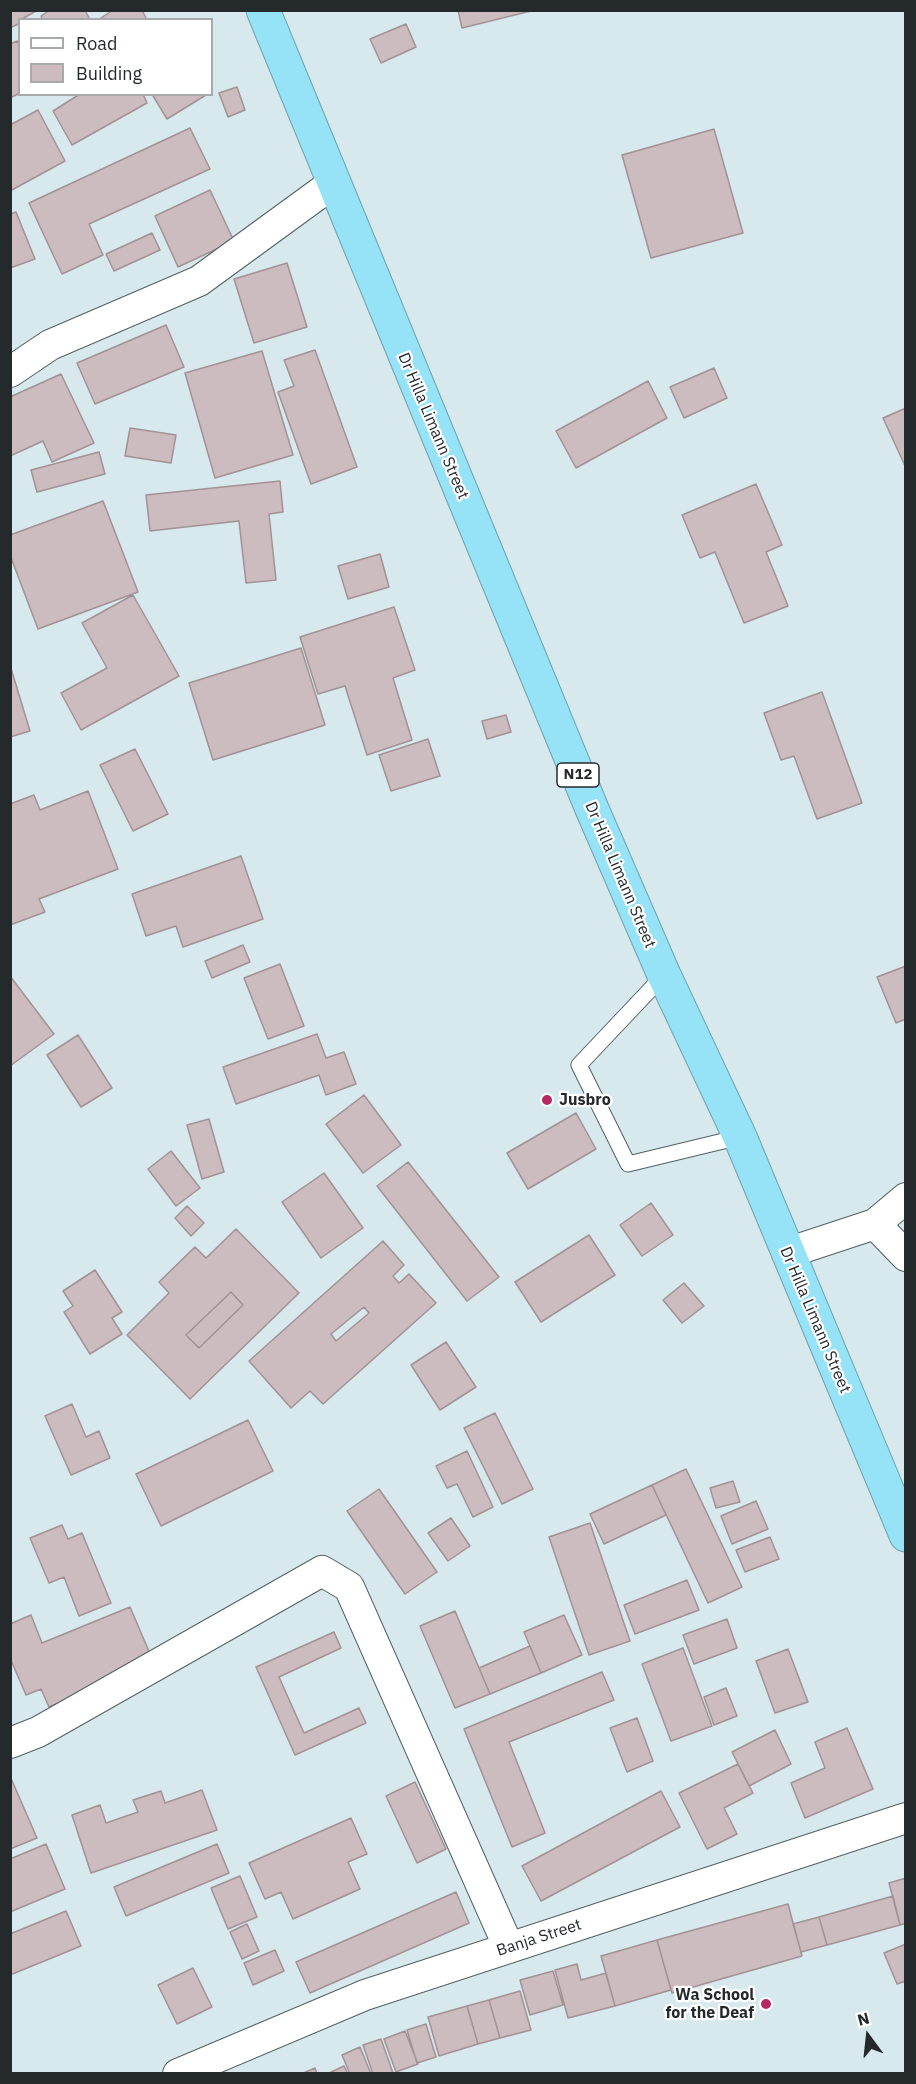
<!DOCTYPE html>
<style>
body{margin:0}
#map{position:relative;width:916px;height:2084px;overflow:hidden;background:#d7e9ed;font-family:"IBM Plex Sans",sans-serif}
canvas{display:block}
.frame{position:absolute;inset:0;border:12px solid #242a2c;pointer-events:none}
.legend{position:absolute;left:18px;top:18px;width:195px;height:78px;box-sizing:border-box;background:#fff;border:2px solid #a7aaab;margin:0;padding:8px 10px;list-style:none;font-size:18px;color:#242a2c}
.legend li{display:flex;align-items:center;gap:12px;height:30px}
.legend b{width:30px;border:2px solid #a7aaab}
.north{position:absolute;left:838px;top:2006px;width:60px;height:60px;-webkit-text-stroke:4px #fff;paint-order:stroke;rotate:345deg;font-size:16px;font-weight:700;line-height:24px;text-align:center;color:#242a2c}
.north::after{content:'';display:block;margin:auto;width:21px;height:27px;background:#242a2c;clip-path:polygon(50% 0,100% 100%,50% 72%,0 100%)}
</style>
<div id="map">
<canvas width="916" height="2084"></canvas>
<div class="frame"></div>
<ul class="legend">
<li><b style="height:8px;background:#fff"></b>Road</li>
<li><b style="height:16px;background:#ccbbbf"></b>Building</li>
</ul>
<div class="north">N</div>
</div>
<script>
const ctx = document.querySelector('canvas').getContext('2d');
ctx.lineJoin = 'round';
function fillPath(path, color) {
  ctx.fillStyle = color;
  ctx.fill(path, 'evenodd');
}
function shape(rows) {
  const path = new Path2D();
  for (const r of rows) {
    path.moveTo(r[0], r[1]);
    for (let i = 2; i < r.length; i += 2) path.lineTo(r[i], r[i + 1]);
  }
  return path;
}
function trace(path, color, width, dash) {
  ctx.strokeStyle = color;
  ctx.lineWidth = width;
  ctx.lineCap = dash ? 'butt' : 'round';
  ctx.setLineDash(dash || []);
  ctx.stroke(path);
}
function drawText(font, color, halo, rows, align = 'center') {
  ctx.font = font + ' "IBM Plex Sans",sans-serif';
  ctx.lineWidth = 4.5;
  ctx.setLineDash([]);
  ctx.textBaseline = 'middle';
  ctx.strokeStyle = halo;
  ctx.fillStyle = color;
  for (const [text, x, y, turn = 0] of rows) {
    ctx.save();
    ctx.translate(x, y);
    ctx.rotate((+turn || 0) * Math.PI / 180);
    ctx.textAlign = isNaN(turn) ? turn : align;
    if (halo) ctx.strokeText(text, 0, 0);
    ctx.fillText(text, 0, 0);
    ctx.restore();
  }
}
const building = shape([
 [10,10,38,10,20,20,20,23,10,28,10,10],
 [50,10,85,10,90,20,43,20,41,16,50,10],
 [113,10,142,10,147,20,98,20,113,10],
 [458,10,531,10,531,11,462,28,458,10],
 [406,24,416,47,381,63,370,39,406,24],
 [17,41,20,46,20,93,10,98,10,44,17,41],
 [237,87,245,110,228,117,219,93,237,87],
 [80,94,143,94,147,103,72,145,53,111,80,94],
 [152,94,206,94,206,95,167,119,152,94],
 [38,110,65,161,10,191,10,125,38,110],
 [190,128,210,169,89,224,103,255,62,274,29,203,190,128],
 [714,129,743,233,651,258,622,155,714,129],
 [210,190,234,241,178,267,155,216,210,190],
 [16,212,35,259,10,268,10,214,16,212],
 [152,233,160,250,114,271,106,254,152,233],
 [287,263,307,327,254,343,234,279,287,263],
 [166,325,184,367,95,404,77,363,166,325],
 [315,350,357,467,311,484,278,392,294,386,284,360,315,350],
 [262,351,293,455,215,478,185,373,262,351],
 [714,368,727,398,684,418,670,387,714,368],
 [61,374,94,443,52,462,43,441,10,456,10,397,61,374],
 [648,381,667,418,576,468,556,431,648,381],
 [906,408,906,468,883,418,906,408],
 [130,428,176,435,171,463,125,456,130,428],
 [99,452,105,474,37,492,31,470,99,452],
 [280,481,283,512,269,514,276,580,246,583,239,521,150,531,146,495,280,481],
 [756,484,782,545,766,552,788,606,744,623,715,552,700,558,682,515,756,484],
 [103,501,138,592,38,629,10,555,10,535,103,501],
 [380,554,389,587,348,599,338,566,380,554],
 [133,595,179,676,81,730,61,693,107,668,82,623,133,595],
 [394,607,415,670,393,678,412,740,367,755,345,686,318,694,300,637,394,607],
 [301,648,325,725,213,760,189,683,301,648],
 [10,665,30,731,10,737,10,665],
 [822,692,862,803,817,819,794,756,781,760,764,713,822,692],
 [506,715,511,732,487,739,482,721,506,715],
 [428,739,440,776,391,791,379,755,428,739],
 [135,749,168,814,133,831,100,765,135,749],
 [88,791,118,869,39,899,45,912,10,925,10,804,34,795,40,810,88,791],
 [241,856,263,919,183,947,176,926,146,936,132,894,241,856],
 [243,945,250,962,212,978,205,961,243,945],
 [280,964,304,1026,268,1039,244,978,280,964],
 [906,966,906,1019,896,1023,877,977,906,966],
 [10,976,54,1034,10,1066,10,976],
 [317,1034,326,1058,344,1052,356,1084,326,1095,319,1075,236,1104,223,1067,317,1034],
 [78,1035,112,1088,81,1107,47,1055,78,1035],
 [364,1095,401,1145,363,1173,326,1124,364,1095],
 [576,1113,596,1149,528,1189,507,1153,576,1113],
 [209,1119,224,1172,202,1179,187,1125,209,1119],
 [171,1151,200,1188,176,1206,148,1169,171,1151],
 [408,1162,499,1277,467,1301,377,1186,408,1162],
 [324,1173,363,1228,321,1258,282,1202,324,1173],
 [651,1203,673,1235,642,1256,620,1225,651,1203],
 [187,1206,204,1223,191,1236,175,1218,187,1206],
 [236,1229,299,1293,190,1399,127,1335,169,1293,159,1282,195,1247,206,1258,236,1229],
 [231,1292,243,1305,199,1348,186,1335,231,1292],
 [589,1235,615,1275,541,1322,515,1282,589,1235],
 [383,1241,404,1265,393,1276,399,1283,409,1274,436,1303,323,1404,310,1391,291,1408,249,1361,383,1241],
 [364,1307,369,1313,336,1341,331,1334,364,1307],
 [95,1270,122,1312,112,1318,122,1334,90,1354,64,1312,73,1306,63,1291,95,1270],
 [684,1283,704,1306,682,1323,663,1300,684,1283],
 [231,1292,243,1305,199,1348,186,1335,231,1292],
 [446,1342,476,1387,440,1410,411,1365,446,1342],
 [72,1404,86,1437,99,1431,110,1458,71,1475,45,1416,72,1404],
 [495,1413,533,1489,502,1504,464,1428,495,1413],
 [248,1420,273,1471,161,1526,136,1474,248,1420],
 [467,1451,493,1507,473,1517,457,1484,447,1488,436,1466,467,1451],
 [686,1469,742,1587,708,1603,652,1485,686,1469],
 [733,1481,740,1502,716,1508,710,1488,733,1481],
 [652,1485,666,1515,604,1544,590,1514,652,1485],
 [379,1489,437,1572,405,1594,347,1511,379,1489],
 [756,1501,768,1529,732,1544,721,1516,756,1501],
 [451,1518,470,1546,448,1561,428,1533,451,1518],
 [590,1523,630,1641,589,1655,549,1537,590,1523],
 [62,1525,68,1539,82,1533,111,1603,79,1616,64,1577,49,1583,30,1538,62,1525],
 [770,1537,779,1559,745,1572,736,1550,770,1537],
 [687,1580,699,1610,635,1634,624,1605,687,1580],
 [130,1607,154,1663,49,1707,41,1689,26,1695,10,1658,10,1624,31,1615,42,1643,130,1607],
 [455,1611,490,1694,455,1708,420,1626,455,1611],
 [564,1615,582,1655,541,1673,524,1632,564,1615],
 [727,1619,737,1648,694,1664,683,1635,727,1619],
 [334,1632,341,1648,279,1677,304,1733,359,1708,366,1723,295,1755,256,1667,334,1632],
 [530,1646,541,1673,490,1694,479,1668,530,1646],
 [683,1648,712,1726,671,1741,642,1664,683,1648],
 [788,1649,808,1702,775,1713,756,1661,788,1649],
 [602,1672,614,1700,509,1742,545,1833,512,1847,464,1729,602,1672],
 [726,1688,737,1716,714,1725,704,1697,726,1688],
 [637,1718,653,1761,627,1772,610,1728,637,1718],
 [847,1728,873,1789,805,1818,791,1783,825,1768,815,1742,847,1728],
 [775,1730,791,1764,749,1786,732,1752,775,1730],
 [738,1764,753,1793,724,1808,737,1834,707,1849,679,1793,738,1764],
 [10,1776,37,1838,10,1849,10,1776],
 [415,1782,446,1849,417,1863,386,1796,415,1782],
 [202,1790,217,1830,91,1873,72,1815,100,1805,106,1823,138,1812,133,1800,161,1791,165,1803,202,1790],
 [661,1791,680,1827,541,1901,522,1866,661,1791],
 [351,1818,367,1854,348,1862,360,1889,293,1919,281,1892,265,1899,249,1863,351,1818],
 [46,1844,65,1889,10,1912,10,1859,46,1844],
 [217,1844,229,1873,126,1916,114,1887,217,1844],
 [240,1876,257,1917,228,1929,211,1888,240,1876],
 [906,1878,906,1923,900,1925,889,1883,906,1878],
 [456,1892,469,1923,310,1993,296,1962,456,1892],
 [893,1896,900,1925,827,1945,819,1917,893,1896],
 [788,1904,802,1956,672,1993,657,1940,788,1904],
 [66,1911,81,1946,10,1975,10,1934,66,1911],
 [819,1917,827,1945,801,1952,793,1924,819,1917],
 [247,1924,259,1951,242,1959,230,1932,247,1924],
 [657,1940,671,1990,615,2006,601,1956,657,1940],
 [906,1944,906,1981,897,1984,884,1953,906,1944],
 [275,1950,284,1971,253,1985,244,1963,275,1950],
 [577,1964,581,1980,606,1973,615,2006,568,2018,555,1970,577,1964],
 [193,1968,212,2007,177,2024,158,1985,193,1968],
 [553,1971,563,2005,530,2015,520,1980,553,1971],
 [520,1991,531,2030,500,2038,489,2000,520,1991],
 [489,2000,500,2038,478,2044,467,2006,489,2000],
 [467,2006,478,2044,439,2056,428,2017,467,2006],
 [426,2024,436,2057,417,2063,407,2030,426,2024],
 [405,2031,418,2064,396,2072,384,2039,405,2031],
 [381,2039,393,2073,390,2074,373,2074,363,2045,381,2039],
 [360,2047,371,2074,350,2074,342,2055,360,2047],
 [344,2066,348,2074,327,2074,344,2066],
 [315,2068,317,2074,301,2074,315,2068]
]);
const lane = shape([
 [664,975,579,1065,628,1164,740,1137]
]);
const street = shape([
 [10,372,50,345,199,281,332,184],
 [875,1224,906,1256],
 [787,1253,875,1224,906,1198],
 [10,1743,38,1732,322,1571,349,1587,509,1948],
 [178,2074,365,1995,906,1818]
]);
const highway = shape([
 [263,10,592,809,664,975,740,1137,906,1535]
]);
const markers = [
 [547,1100,6,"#b52961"],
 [766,2004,6,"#b52961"]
];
const shields = [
 [578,775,42]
];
const shieldNames = [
 ["N12",578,775]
];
const streetNames = [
 ["Dr Hilla Limann Street",433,426,67],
 ["Dr Hilla Limann Street",620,875,67],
 ["Dr Hilla Limann Street",815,1320,67],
 ["Banja Street",539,1938,-18]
];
const poiNames = [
 ["Jusbro",559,1100],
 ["Wa School",754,1995,"right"],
 ["for the Deaf",754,2013,"right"]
];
fillPath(building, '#ccbbbf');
trace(building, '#a29295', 1.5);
trace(lane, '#506064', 17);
trace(street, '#506064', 32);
trace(highway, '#6ea2b0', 35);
trace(lane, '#fff', 15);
trace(street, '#fff', 30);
trace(highway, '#96e3f7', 33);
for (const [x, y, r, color] of markers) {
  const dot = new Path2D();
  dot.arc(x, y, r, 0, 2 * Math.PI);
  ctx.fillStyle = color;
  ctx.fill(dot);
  trace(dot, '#fff', 2);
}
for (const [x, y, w] of shields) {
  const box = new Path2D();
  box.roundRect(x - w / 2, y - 12, w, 24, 4.5);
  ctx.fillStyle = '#fff';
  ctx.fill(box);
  trace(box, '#242a2c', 1.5);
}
drawText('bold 15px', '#242a2c', null, shieldNames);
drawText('16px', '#242a2c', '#fff', streetNames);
drawText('bold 16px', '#242a2c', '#fff', poiNames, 'left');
</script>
